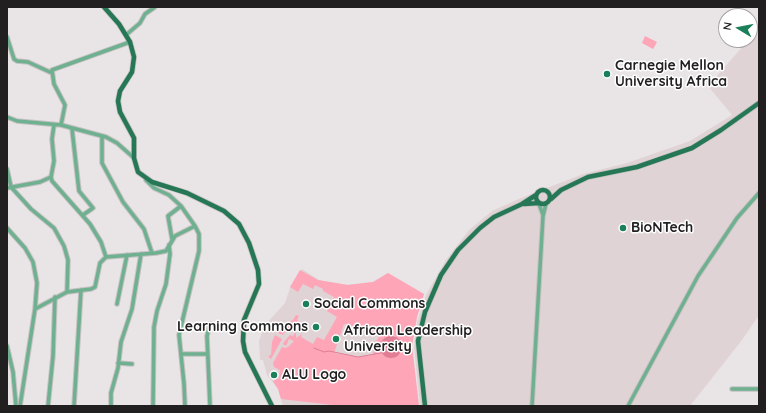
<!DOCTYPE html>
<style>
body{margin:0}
#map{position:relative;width:766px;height:413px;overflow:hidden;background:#e9e4e5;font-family:Quicksand,sans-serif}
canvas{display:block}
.frame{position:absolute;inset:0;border:8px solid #211f20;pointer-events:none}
.north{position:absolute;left:718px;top:8px;width:40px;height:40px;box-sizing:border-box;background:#fff;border:1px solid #a6a5a6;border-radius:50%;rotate:280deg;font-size:11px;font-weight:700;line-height:16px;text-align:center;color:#211f20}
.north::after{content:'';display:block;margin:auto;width:14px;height:18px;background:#1b8059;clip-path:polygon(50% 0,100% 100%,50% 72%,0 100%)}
</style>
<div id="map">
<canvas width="766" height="413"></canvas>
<div class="frame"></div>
<div class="north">N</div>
</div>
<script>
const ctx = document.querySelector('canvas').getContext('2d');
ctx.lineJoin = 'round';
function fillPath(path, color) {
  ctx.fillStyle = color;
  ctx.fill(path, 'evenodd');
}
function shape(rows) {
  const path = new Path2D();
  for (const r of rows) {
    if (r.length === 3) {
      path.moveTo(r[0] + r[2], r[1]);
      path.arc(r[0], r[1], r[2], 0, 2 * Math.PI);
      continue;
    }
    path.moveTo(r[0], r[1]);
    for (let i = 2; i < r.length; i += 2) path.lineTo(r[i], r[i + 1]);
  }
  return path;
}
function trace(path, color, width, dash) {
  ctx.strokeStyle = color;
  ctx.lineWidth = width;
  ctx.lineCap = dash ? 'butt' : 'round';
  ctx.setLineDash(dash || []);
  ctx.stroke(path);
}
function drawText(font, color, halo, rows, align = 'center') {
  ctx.font = font + ' Quicksand,sans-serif';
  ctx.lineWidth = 3;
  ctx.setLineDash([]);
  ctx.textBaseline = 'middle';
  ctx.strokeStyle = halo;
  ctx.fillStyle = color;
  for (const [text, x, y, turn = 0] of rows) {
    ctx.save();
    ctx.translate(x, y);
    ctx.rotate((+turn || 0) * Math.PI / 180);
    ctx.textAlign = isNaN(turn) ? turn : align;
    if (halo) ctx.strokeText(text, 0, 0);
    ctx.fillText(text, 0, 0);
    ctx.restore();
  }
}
const built = shape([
 [759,28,759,315,742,340,690,406,420,406,414,347,417,322,426,295,446,260,469,230,492,211,521,198,583,174,627,163,690,141,732,115,708,86],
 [302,269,319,280,343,285,373,282,388,273,424,294,417,317,412,346,419,406,283,406,278,389,267,375,263,360,260,360,259,341,265,325,285,303,290,288]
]);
const green = shape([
 [645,36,657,42,653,49,642,43],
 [300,270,318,280,348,285,373,282,388,273,424,294,417,317,412,346,419,406,341,406,281,399,278,389,273,381,279,378,280,370,274,367,273,363,282,347,285,348,288,347,294,341,289,339,286,346,283,344,284,342,290,335,293,336,296,331,296,338,302,334,301,337,313,344,317,337,324,340,337,317,327,311,334,297,323,291,323,289,315,285,313,289,303,284,298,292,290,287],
 [344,324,380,335,374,344,373,355,358,357,334,353],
 [390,335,394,335,403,347,400,354,391,358,382,354,380,346,383,339],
 [296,315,299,316,297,320,300,322,299,324,295,322,291,329,287,328,283,335,276,332,284,325,293,320],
 [275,335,282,339,271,359,268,356,271,355,272,342]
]);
const water = shape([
 [391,347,11]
]);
const stream = shape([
 [314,348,324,352,329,351,358,357,381,353]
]);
const minor = shape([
 [126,35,140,23,145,14,155,7],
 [7,37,14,59,17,61,28,62,52,73],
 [7,117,17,121,61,125,106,137,117,143,134,158],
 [54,125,52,139,54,161,51,177,52,181,90,224,101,242,106,257],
 [61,125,65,105,54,84,52,70,130,42],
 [72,129,79,191,93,208,83,215],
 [102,136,102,163,123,202,144,229,152,253],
 [7,169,11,187,31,209,54,228,64,246,68,260,67,292],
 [7,188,40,182,51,177],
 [539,204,543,215],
 [7,228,25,248,33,262,37,283,35,309],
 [172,239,168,216,181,206],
 [117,304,127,255],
 [7,346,13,372,16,406],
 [181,354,206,354],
 [118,363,132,364],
 [732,389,759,389],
 [20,406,35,309,67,292,91,289,95,287,100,263,106,257,156,253,166,251,175,236,195,226,181,206,169,195,154,188,146,180],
 [48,406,53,356,55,297],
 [74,406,81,290],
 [111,406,111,393,118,368,121,342,132,309,141,254],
 [153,406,154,327,157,311,166,284,170,254,169,245],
 [185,406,184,384,179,335,199,251,199,234,195,226],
 [210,406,207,336,210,324,221,327],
 [532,406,543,216,546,204],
 [628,406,698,276,737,218,759,193]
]);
const major = shape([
 [104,7,119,24,130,42,134,57,132,72,120,91,118,101,120,112,134,138,134,158,138,172,152,182,187,193,224,211,239,224,249,243,258,270,259,284,244,320,243,341,245,352,272,406],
 [543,197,7],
 [551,199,561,190,588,177,637,167,692,148,721,130,759,103],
 [524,204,539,203],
 [425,406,418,341,425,312,441,275,458,250,480,228,494,217,522,204,536,195]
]);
const markers = [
 [607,74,4,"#1b8059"],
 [623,228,4,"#1b8059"],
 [306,304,4,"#1b8059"],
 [316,327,4,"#1b8059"],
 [336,339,4,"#1b8059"],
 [274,375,4,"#1b8059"]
];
const poiNames = [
 ["Carnegie Mellon",615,66],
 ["University Africa",615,82],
 ["BioNTech",631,228],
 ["Social Commons",314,304],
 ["Learning Commons",308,327,"right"],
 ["African Leadership",344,331],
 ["University",344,347],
 ["ALU Logo",282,375]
];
fillPath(built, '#e0d3d5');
fillPath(green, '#fea5b8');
fillPath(water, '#e17d94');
trace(stream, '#e17d94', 1);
trace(minor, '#c5c1c2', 5.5);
trace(major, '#c5c1c2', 6);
trace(minor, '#6eb090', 3.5);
trace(major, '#267755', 4.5);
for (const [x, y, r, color] of markers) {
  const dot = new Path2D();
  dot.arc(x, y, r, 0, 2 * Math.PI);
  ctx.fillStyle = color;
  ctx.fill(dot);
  trace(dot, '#fff', 1.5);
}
drawText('bold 14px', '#211f20', '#fff', poiNames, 'left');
</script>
